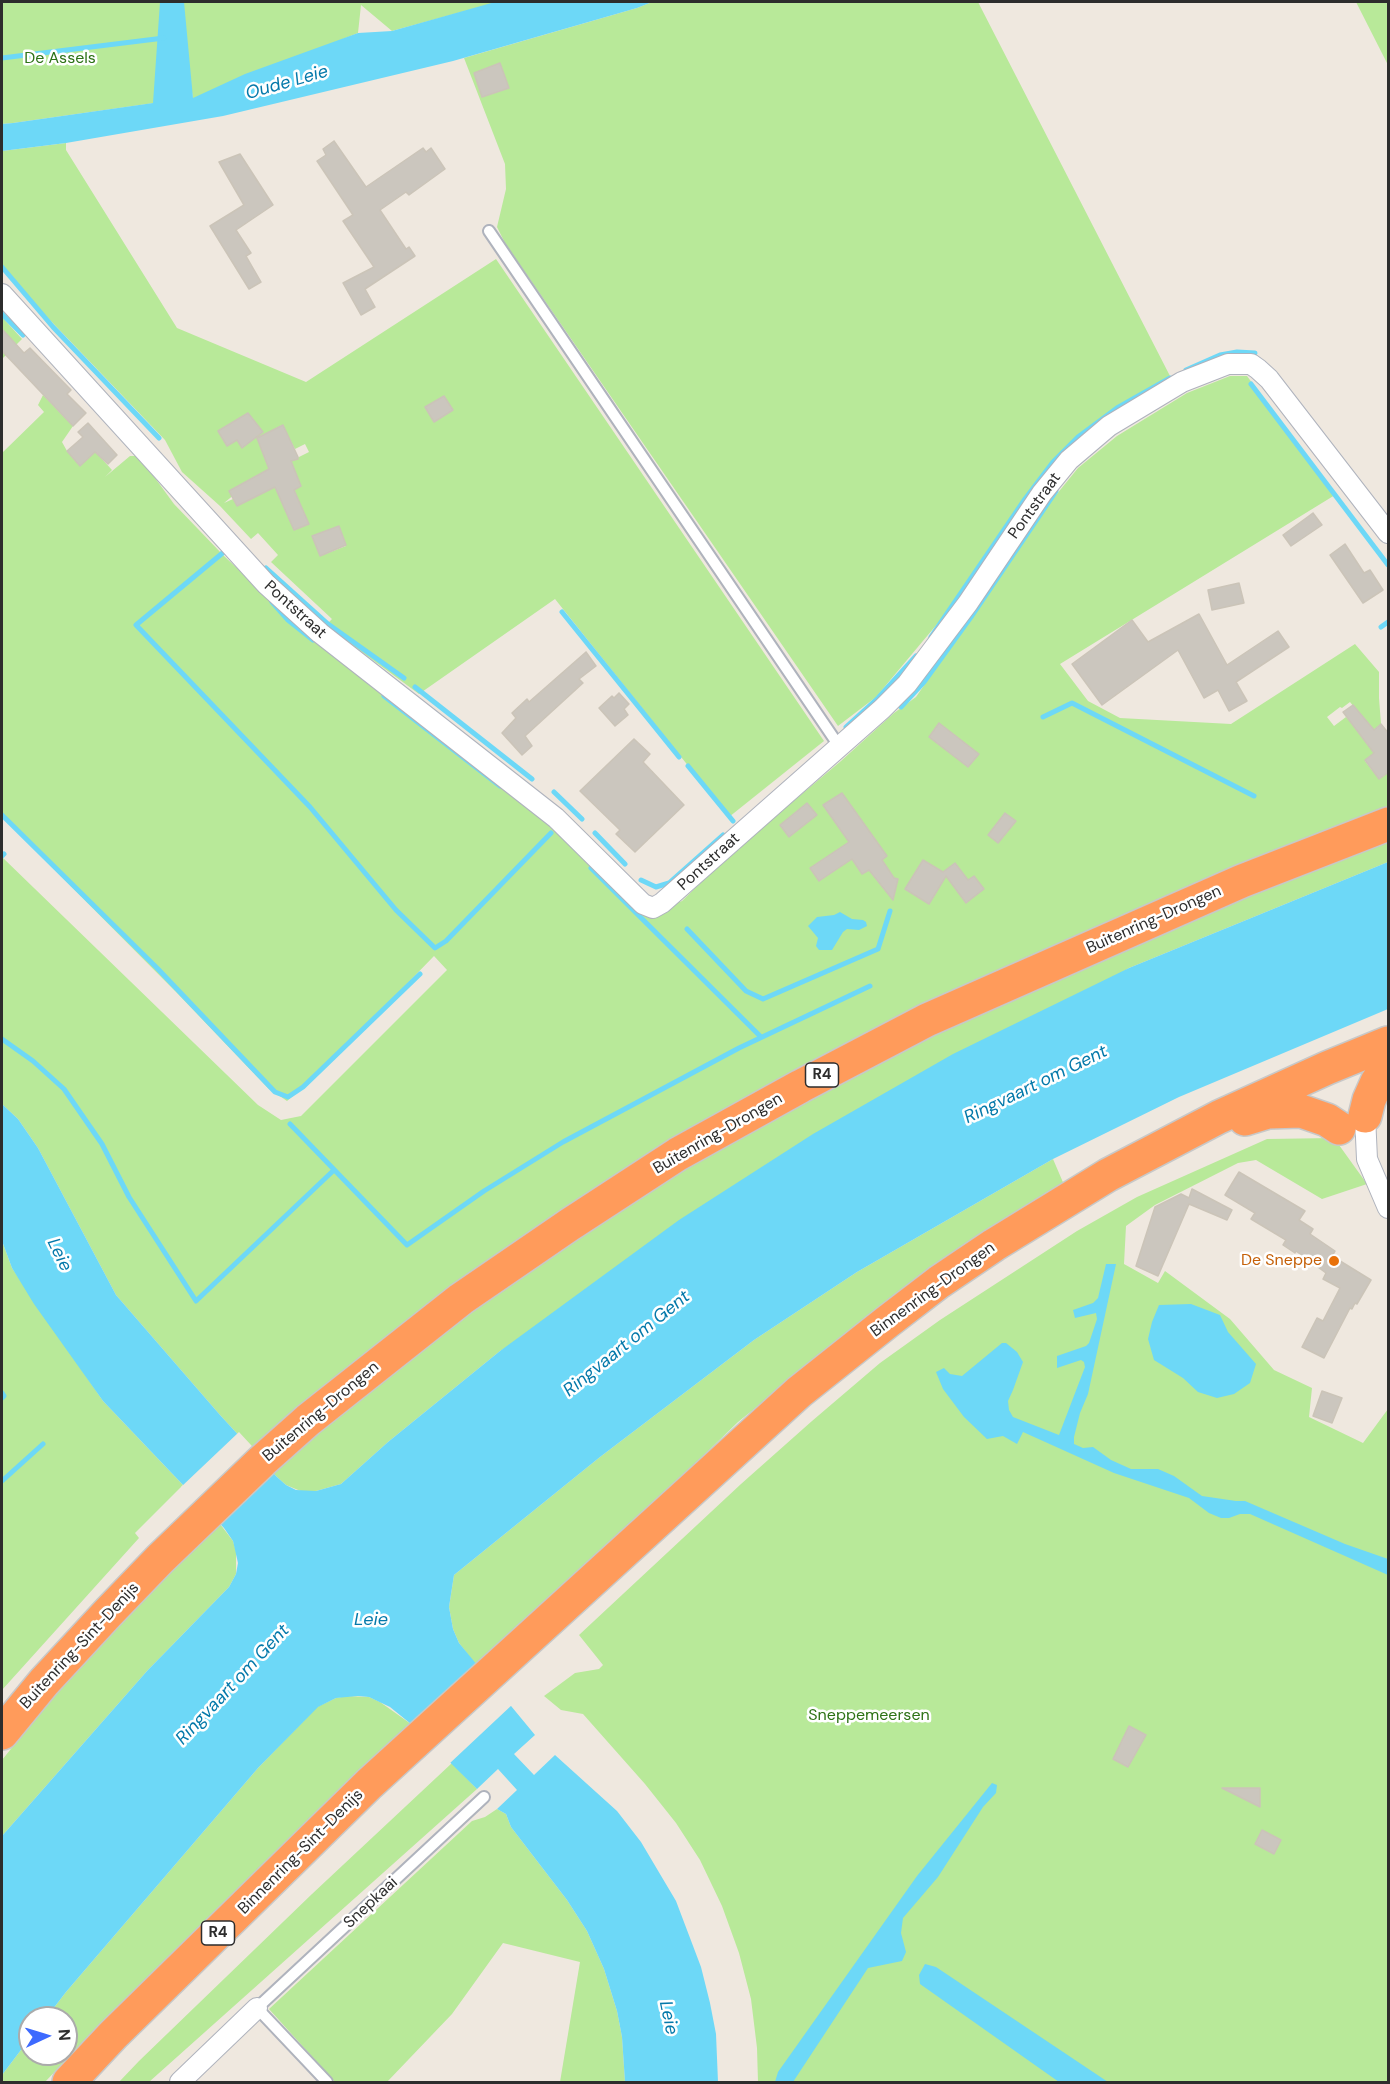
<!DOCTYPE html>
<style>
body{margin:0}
#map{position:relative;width:1390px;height:2084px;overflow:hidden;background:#efe8df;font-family:"DM Sans",sans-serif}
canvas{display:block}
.frame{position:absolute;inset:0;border:3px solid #2d2d2d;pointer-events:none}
.north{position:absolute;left:18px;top:2006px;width:60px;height:60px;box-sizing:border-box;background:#fff;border:2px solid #ababab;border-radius:50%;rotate:86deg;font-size:16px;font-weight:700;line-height:24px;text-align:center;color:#2d2d2d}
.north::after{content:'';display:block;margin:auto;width:21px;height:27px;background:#3d6aff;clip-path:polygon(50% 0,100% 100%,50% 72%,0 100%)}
</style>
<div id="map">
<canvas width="1390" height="2084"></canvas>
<div class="frame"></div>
<div class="north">N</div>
</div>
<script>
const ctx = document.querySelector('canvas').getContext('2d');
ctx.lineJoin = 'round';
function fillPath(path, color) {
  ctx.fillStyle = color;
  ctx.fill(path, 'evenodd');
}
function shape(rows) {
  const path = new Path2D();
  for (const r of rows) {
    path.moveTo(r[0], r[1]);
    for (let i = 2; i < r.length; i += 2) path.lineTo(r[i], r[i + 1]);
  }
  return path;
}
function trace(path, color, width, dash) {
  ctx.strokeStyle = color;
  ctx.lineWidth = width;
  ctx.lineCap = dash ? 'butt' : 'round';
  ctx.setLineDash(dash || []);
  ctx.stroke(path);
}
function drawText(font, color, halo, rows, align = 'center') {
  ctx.font = font + ' "DM Sans",sans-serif';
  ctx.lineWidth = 5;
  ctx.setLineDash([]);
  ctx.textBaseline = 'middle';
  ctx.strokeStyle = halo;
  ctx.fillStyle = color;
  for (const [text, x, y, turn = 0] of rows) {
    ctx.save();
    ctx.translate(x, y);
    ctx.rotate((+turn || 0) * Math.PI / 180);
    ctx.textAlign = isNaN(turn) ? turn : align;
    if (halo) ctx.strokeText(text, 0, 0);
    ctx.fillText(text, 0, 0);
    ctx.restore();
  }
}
const green = shape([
 [2,2,161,2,154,103,13,123,2,124],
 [179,2,498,2,392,31,361,5,358,33,193,99],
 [652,2,978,2,1170,376,1101,421,1043,474,943,617,876,697,838,726,505,243,497,227,506,189,505,164,464,58,637,8],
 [1356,2,1388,2,1388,65],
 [66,143,66,150,177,328,306,382,496,259,824,741,729,817,555,599,419,694,332,630,327,624,332,619,271,562,278,555,258,533,251,539,220,506,182,472,165,440,2,270,2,151],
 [282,425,295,449,305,444,309,452,291,461,300,486,294,490,308,524,294,530,263,453,274,435,273,430],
 [257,476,264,492,237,506,233,499,224,503],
 [339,526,346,546,320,556,313,536],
 [2,317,22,339,2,359],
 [1230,376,1247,376,1335,495,1060,664,1088,701,1120,718,1231,724,1355,644,1379,672,1379,698,1381,724,1363,738,1374,753,1365,761,1379,779,1388,773,1388,862,1129,968,500,1351,388,1442,341,1484,316,1491,303,1492,286,1485,277,1477,220,1415,116,1295,38,1148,18,1119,2,1104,2,857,258,1105,281,1120,301,1116,447,970,434,956,323,1070,287,1101,268,1088,177,993,2,817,2,453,44,412,38,405,43,395,73,426,62,442,67,451,80,465,83,438,112,470,105,477,130,456,139,456,174,504,223,555,299,627,537,814,569,845,647,914,682,901,727,857,841,761,894,713,916,697,1052,500,1078,468,1117,436,1187,393],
 [1350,702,1358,712,1349,720,1346,717,1334,726,1327,717,1340,707,1342,708],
 [1334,1138,1367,1184,1322,1199,1256,1160,1238,1163,1155,1205,1126,1226,1124,1264,1158,1283,1165,1271,1230,1319,1274,1370,1312,1388,1309,1417,1363,1443,1388,1409,1388,2082,758,2082,757,2048,751,1999,739,1953,722,1906,700,1860,676,1823,645,1784,583,1714,561,1710,544,1696,575,1673,599,1669,603,1665,579,1635,741,1484,812,1421,880,1363,940,1320,1077,1231,1137,1197,1267,1139],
 [1053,1159,1065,1187,903,1289,738,1422,533,1621,528,1616,476,1665,459,1643,453,1629,449,1607,454,1575,600,1457,754,1340,857,1272],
 [2,1241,12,1268,103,1401,183,1485,135,1533,139,1538,2,1690],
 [220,1524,233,1541,236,1551,236,1574,229,1587,147,1671,2,1836,2,1760,56,1693,171,1571],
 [347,1696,369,1697,380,1702,411,1724,101,2023,45,2082,2,2082,2,2075,30,2038,30,2054,66,2054,66,2018,46,2018,66,1992,258,1768,317,1707,336,1698],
 [452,1763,477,1789,149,2082,119,2082,139,2061,312,1894],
 [497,1809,506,1814,511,1827,567,1900,587,1931,604,1969,617,2011,622,2037,625,2082,560,2082,580,1962,503,1943,452,2014,387,2082,335,2082,269,2009,472,1821,485,1817]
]);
const water = shape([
 [160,2,184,2,193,98,245,74,358,33,392,31,495,2,652,2,637,8,453,61,223,116,66,143,2,151,2,124,13,123,153,103],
 [1388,862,1388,1009,1179,1097,1053,1159,857,1272,754,1340,600,1457,454,1575,449,1607,453,1629,459,1643,535,1735,514,1754,534,1775,555,1755,617,1811,641,1842,676,1901,701,1967,710,2003,716,2034,718,2082,625,2082,622,2037,617,2011,604,1969,587,1931,567,1900,511,1827,506,1814,497,1809,517,1790,498,1769,477,1789,411,1724,390,1707,369,1697,358,1696,336,1698,318,1707,258,1768,66,1992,46,2018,30,2018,30,2038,2,2075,2,1836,147,1671,229,1587,236,1574,238,1563,233,1541,224,1528,103,1401,34,1304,12,1268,2,1241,2,1104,18,1119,38,1148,116,1295,220,1415,277,1477,286,1485,296,1490,316,1491,341,1484,388,1442,500,1351,679,1220,813,1134,953,1054,1129,968],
 [840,912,852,919,863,920,866,922,867,926,859,930,847,929,843,932,832,950,819,950,816,946,818,938,808,926,817,917,834,915],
 [1106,1264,1116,1264,1088,1394,1080,1413,1074,1437,1074,1444,1083,1448,1093,1447,1111,1460,1131,1469,1158,1469,1174,1476,1202,1496,1236,1501,1245,1501,1345,1544,1388,1559,1388,1575,1250,1514,1240,1514,1229,1518,1221,1518,1209,1513,1189,1498,1114,1473,1023,1432,1017,1444,1003,1436,987,1439,964,1417,943,1389,936,1372,944,1368,950,1374,962,1376,1002,1343,1006,1343,1017,1352,1023,1362,1013,1390,1008,1401,1009,1410,1013,1417,1059,1435,1085,1367,1084,1362,1081,1360,1057,1368,1057,1356,1086,1346,1089,1343,1097,1319,1096,1313,1075,1318,1073,1310,1093,1303,1098,1298],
 [1191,1304,1220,1315,1228,1332,1256,1364,1250,1383,1234,1394,1217,1398,1198,1392,1183,1378,1154,1360,1148,1339,1152,1322,1159,1305],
 [992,1783,997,1785,996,1793,983,1807,938,1877,903,1918,901,1933,906,1952,902,1961,868,1968,793,2082,775,2082,778,2072,917,1876],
 [925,1964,936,1967,1108,2082,1059,2082,920,1984,919,1975]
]);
const pier = shape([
 [239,1432,275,1471,218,1526,181,1487],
 [478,1662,513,1704,449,1764,409,1726]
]);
const stream = shape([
 [2,58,164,38],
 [2,267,53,327,159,438],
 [2,314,23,335],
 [1186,370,1220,355,1237,352,1255,353],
 [1251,384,1388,565],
 [225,551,136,625,310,807,396,910,435,948,446,941,551,833],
 [266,568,328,624,404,678],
 [272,602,288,620,313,640],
 [562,612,679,757],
 [1381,627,1388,622],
 [931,637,1025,499,1053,462,1078,437,1117,408,1170,378],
 [415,687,532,779],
 [384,696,500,786],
 [901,707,924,682,971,617,1056,491],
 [1043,717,1072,703,1254,796],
 [846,727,878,698,916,656],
 [688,766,733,821],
 [554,792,582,819],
 [2,815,157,968,275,1092,288,1097,303,1087,420,974],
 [595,833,625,864],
 [2,856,4,854],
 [591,868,761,1037],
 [641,880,656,887,669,883,723,835],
 [687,929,746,991,763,999,878,949,890,911],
 [2,1039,33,1061,64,1089,102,1144,129,1197,196,1301,334,1170],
 [290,1124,407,1245,484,1191,563,1142,739,1048,870,986],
 [2,1393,4,1396,2,1398],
 [2,1481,43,1444]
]);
const building = shape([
 [500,63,509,88,482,97,474,73,500,63],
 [334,141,366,187,423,148,426,152,431,148,445,169,409,195,406,192,380,210,406,249,409,247,415,256,365,289,375,307,361,315,343,283,374,267,343,221,353,215,317,161,326,155,323,149,334,141],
 [240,154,273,205,236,230,251,253,246,256,261,282,249,289,210,226,244,205,219,162,240,154],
 [2,329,24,353,30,348,71,390,67,394,86,413,73,426,2,351,2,329],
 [444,396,453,410,434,422,425,407,444,396],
 [248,413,263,432,242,448,237,440,227,446,218,431,248,413],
 [88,423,117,455,108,464,95,452,80,466,67,451,83,437,78,432,88,423],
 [283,425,298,457,298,459,291,461,301,486,294,490,309,524,294,530,275,487,237,506,229,491,269,469,257,438,283,425],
 [1313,513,1322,525,1291,546,1283,535,1313,513],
 [339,526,346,545,320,556,312,536,339,526],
 [1345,544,1364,573,1370,570,1383,590,1363,603,1330,555,1345,544],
 [1239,583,1244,603,1212,610,1208,590,1239,583],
 [1199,614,1227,665,1278,631,1289,647,1236,682,1247,701,1229,711,1218,690,1204,698,1178,650,1102,705,1072,664,1132,620,1148,642,1199,614],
 [586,652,596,666,579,679,583,683,525,736,532,746,522,755,502,733,516,718,512,713,527,699,529,702,586,652],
 [619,693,629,704,624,709,628,715,615,726,599,708,612,696,614,698,619,693],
 [1353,705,1374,730,1381,724,1389,734,1389,772,1379,779,1365,760,1374,753,1343,712,1353,705],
 [939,723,979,754,968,767,929,737,939,723],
 [634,739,650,754,643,762,684,805,635,852,616,834,620,830,580,791,634,739],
 [842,793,887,856,882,860,894,878,898,879,893,900,869,870,862,874,852,859,819,881,810,868,849,842,823,805,842,793],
 [807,803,817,815,789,837,780,825,807,803],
 [1005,813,1016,821,998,843,988,835,1005,813],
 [923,860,943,872,955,863,968,880,974,876,984,889,966,903,946,876,929,904,905,889,923,860],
 [1239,1172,1305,1211,1299,1220,1313,1229,1310,1234,1335,1251,1332,1256,1371,1280,1357,1304,1355,1303,1352,1309,1350,1308,1324,1358,1302,1347,1317,1318,1323,1321,1340,1288,1323,1279,1326,1273,1296,1251,1295,1253,1283,1245,1286,1240,1251,1219,1255,1213,1225,1195,1239,1172],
 [1192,1189,1232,1210,1227,1220,1189,1204,1158,1276,1136,1266,1155,1207,1181,1194,1189,1198,1192,1189],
 [1322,1391,1342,1398,1332,1423,1313,1416,1322,1391],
 [1129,1726,1146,1735,1128,1767,1113,1759,1129,1726],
 [1222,1788,1260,1788,1260,1807,1222,1788],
 [1262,1830,1281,1840,1274,1854,1255,1844,1262,1830]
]);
const lane = shape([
 [489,231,839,746],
 [327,2082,257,2008,484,1797]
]);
const street = shape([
 [2,294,266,584,320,633,556,818,643,904,653,908,662,903,882,709,907,684,968,603,1042,493,1069,460,1109,426,1182,382,1228,364,1251,364,1258,369,1269,379,1388,533],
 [1365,1116,1367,1159,1388,1208],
 [180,2082,257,2008]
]);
const highway = shape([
 [1365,1116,1369,1100,1377,1082,1388,1067],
 [1245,1119,1268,1112,1301,1111,1327,1120,1339,1128],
 [2,1733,44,1682,107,1614,160,1559,262,1461,308,1420,461,1299,569,1225,678,1154,801,1086,927,1020,1242,881,1388,824],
 [69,2082,113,2035,369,1784,799,1392,887,1322,939,1282,994,1245,1108,1175,1219,1117,1327,1068,1388,1043]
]);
const markers = [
 [1334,1261,6,"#e8710a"]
];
const shields = [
 [822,1075,33],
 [218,1933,33]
];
const shieldNames = [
 ["R4",822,1075],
 ["R4",218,1933]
];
const parkNames = [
 ["De Assels",60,59],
 ["Sneppemeersen",869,1716]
];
const streetNames = [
 ["Pontstraat",1035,506,-54],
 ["Pontstraat",295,610,42],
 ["Pontstraat",709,862,-42],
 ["Buitenring-Drongen",1154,920,-24],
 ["Buitenring-Drongen",718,1134,-30],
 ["Binnenring-Drongen",933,1290,-36],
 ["Buitenring-Drongen",321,1412,-40],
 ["Buitenring-Sint-Denijs",80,1646,-47],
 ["Binnenring-Sint-Denijs",301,1852,-45],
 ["Snepkaai",371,1903,-43]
];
const foodNames = [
 ["De Sneppe",1322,1261]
];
const waterNames = [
 ["Oude Leie",287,83,-16],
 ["Ringvaart om Gent",1036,1085,-26],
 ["Leie",59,1255,64],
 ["Ringvaart om Gent",627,1344,-39],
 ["Leie",371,1620],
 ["Ringvaart om Gent",233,1685,-47],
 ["Leie",668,2018,78]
];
fillPath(green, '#b8e999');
fillPath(water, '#6dd8f7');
fillPath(pier, '#efe8df');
trace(stream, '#6dd8f7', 5);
fillPath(building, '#cbc6be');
trace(building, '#cbc4b8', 1.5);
trace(lane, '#afb3bd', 14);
trace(street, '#afb3bd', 22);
trace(highway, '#c8c8c8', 36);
trace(lane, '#fff', 10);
trace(street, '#fff', 20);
trace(highway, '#ff9b5b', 33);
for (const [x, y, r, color] of markers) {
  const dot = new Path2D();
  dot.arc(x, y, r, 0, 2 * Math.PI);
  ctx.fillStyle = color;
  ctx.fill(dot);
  trace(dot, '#fff', 2);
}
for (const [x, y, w] of shields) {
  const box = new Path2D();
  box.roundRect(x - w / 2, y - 12, w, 24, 4.5);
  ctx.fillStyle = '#fff';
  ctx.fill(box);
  trace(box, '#2d2d2d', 1.5);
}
drawText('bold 15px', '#2d2d2d', null, shieldNames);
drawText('16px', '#2d7216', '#fff', parkNames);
drawText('16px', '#2d2d2d', '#fff', streetNames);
drawText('16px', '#c56008', '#fff', foodNames, 'right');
drawText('italic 18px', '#0479aa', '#fff', waterNames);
</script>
